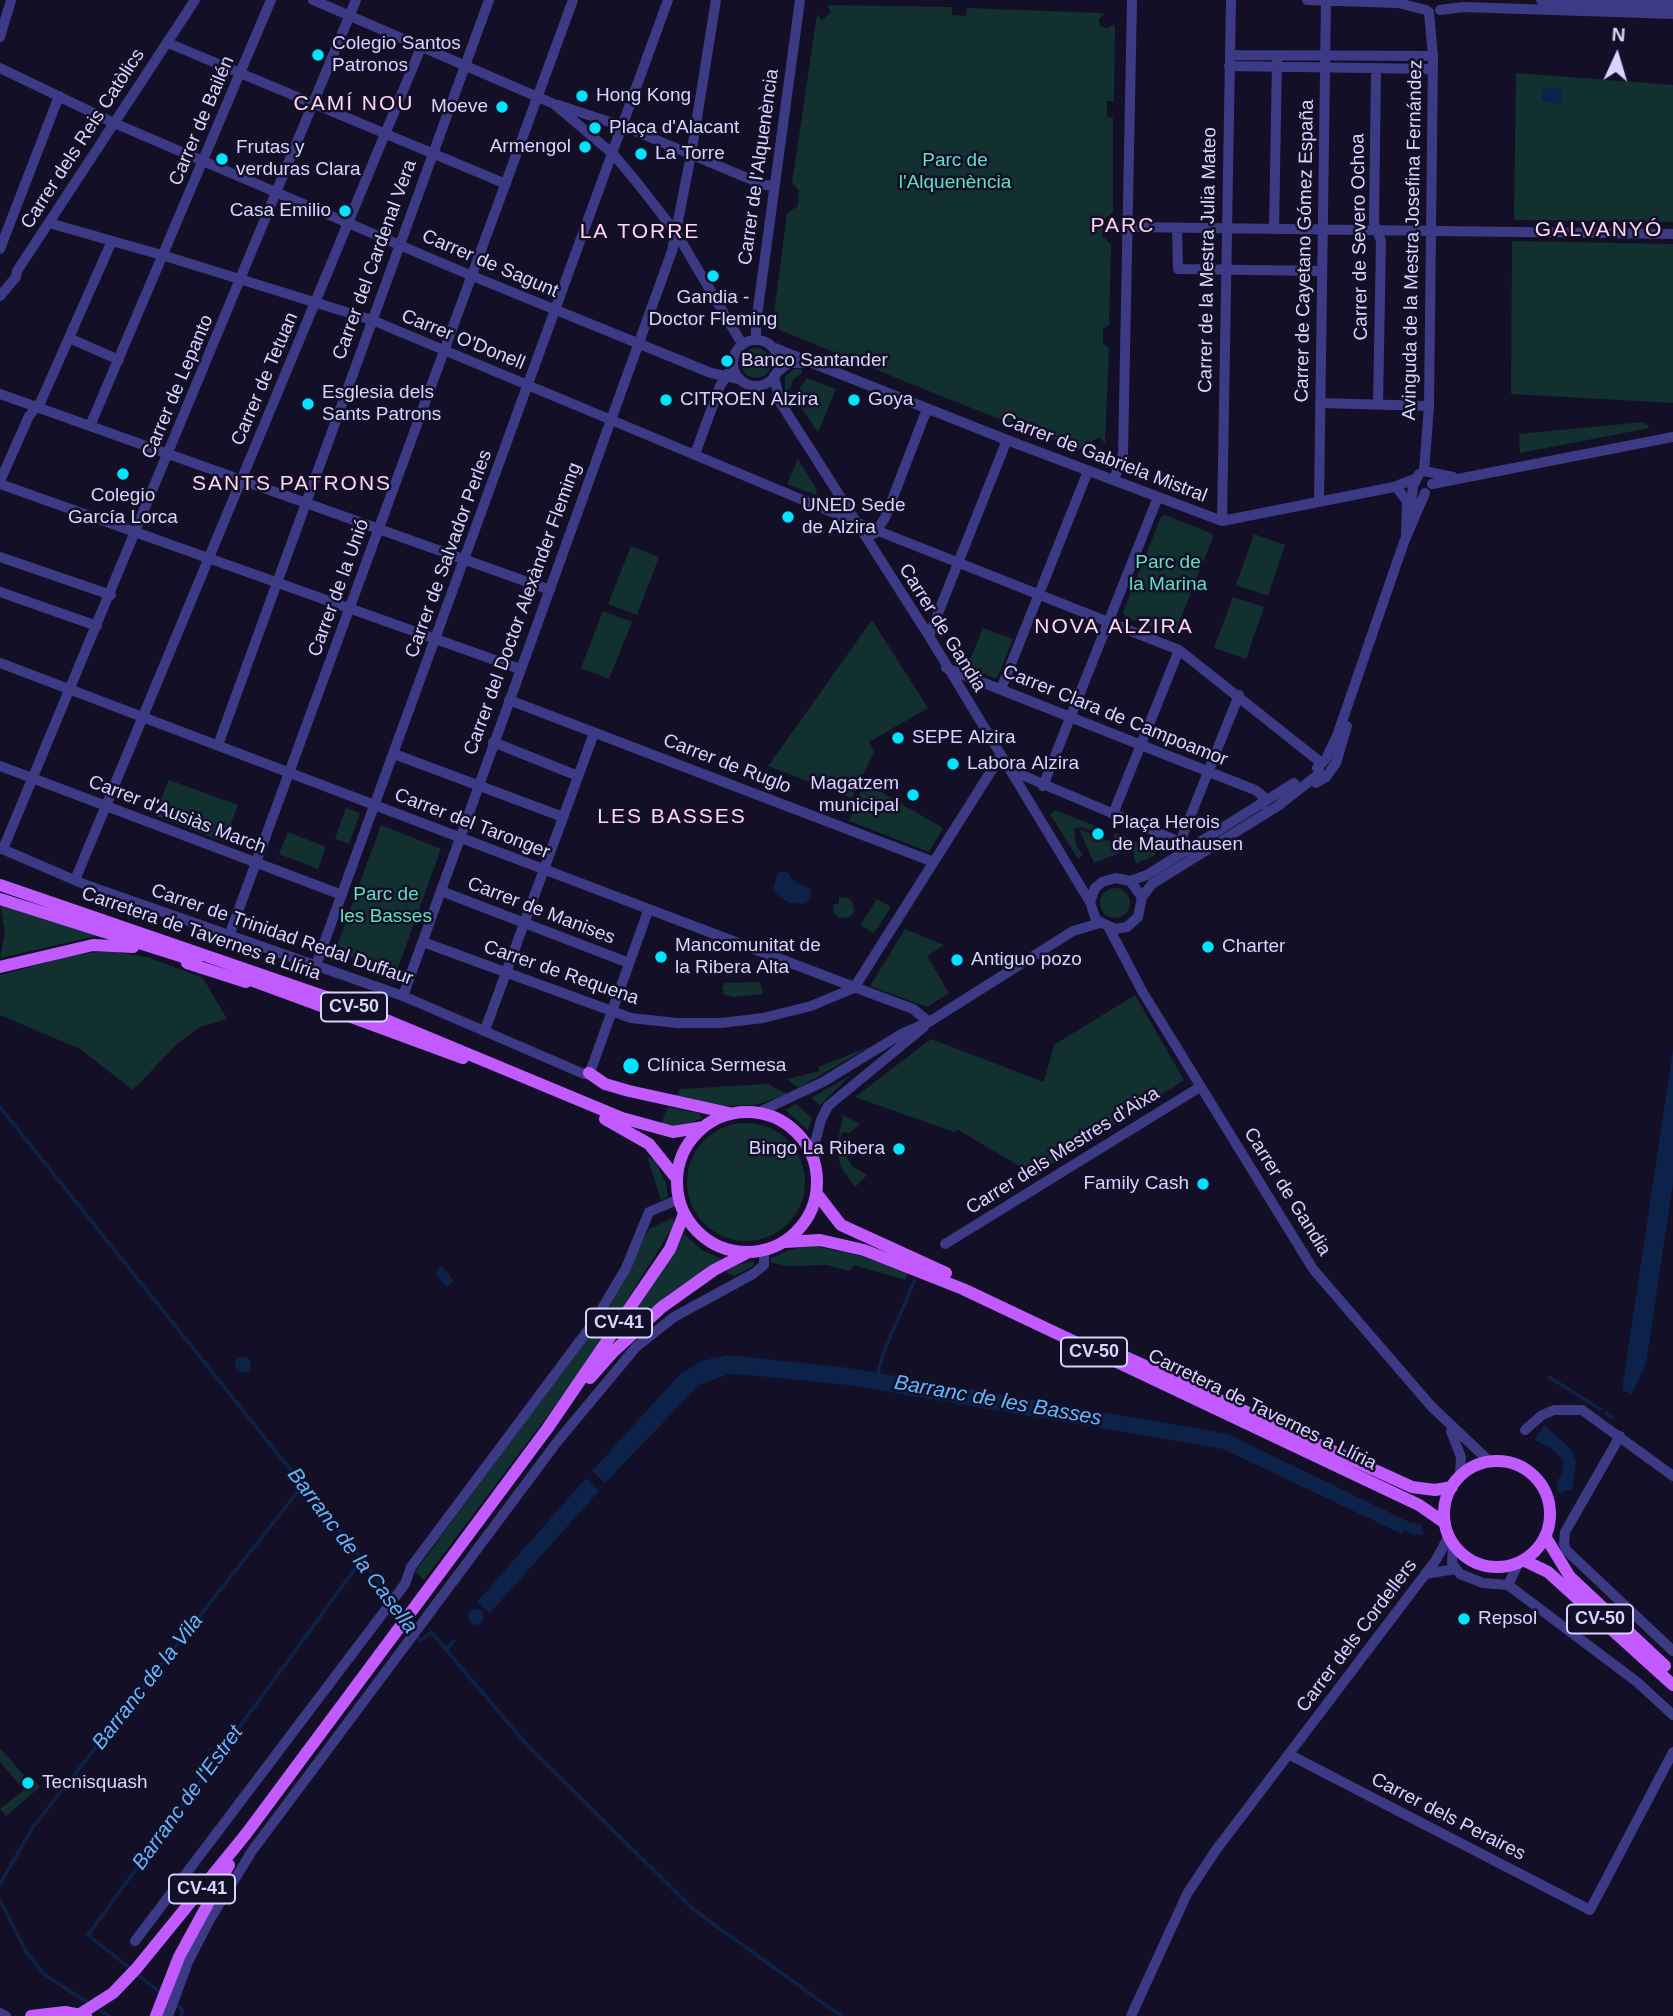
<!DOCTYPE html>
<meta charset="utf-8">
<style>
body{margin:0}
#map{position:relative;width:1673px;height:2016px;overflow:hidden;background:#130f26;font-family:Helvetica,sans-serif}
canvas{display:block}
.north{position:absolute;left:1582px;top:21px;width:70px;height:70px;-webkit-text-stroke:5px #130f26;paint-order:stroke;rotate:4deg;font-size:19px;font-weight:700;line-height:28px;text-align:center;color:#d9d4ff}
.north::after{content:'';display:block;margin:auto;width:24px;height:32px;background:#d9d4ff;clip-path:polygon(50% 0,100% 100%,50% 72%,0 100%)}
</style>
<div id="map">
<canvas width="1673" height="2016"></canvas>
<div class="north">N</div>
</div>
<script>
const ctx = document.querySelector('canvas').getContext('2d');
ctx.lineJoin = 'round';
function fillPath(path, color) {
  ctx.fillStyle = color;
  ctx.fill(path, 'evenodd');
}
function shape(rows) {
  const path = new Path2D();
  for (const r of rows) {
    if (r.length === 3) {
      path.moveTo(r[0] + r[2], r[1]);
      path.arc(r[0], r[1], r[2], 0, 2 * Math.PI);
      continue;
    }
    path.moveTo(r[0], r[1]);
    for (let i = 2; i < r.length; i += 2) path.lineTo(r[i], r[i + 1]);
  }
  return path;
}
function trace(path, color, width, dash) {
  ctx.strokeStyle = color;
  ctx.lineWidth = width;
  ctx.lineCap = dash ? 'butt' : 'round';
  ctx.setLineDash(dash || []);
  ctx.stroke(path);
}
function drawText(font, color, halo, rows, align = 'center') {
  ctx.font = font + ' Helvetica,sans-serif';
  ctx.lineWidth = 5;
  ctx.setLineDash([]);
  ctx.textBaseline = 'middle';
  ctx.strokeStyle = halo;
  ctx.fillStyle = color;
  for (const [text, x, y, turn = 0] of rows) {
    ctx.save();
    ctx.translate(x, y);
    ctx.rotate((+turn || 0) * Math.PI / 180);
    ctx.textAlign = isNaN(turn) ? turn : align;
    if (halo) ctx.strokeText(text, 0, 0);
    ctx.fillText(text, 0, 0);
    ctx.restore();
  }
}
const green = shape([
 [828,5,952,7,952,15,966,16,967,8,1101,13,1105,14,1099,19,1100,26,1107,28,1115,24,1114,101,1107,101,1107,117,1113,118,1113,212,1103,220,1102,236,1111,244,1109,325,1103,329,1103,343,1109,348,1105,443,1100,438,1092,441,1092,451,1087,453,1017,425,1016,421,1007,422,931,392,775,328,773,321,787,213,798,206,799,190,792,183,817,14,822,20,831,12],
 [1516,73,1673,85,1673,222,1514,220],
 [1512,241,1673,244,1673,403,1511,394],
 [756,363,15],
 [794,369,802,369,801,374,793,379,791,387,785,392,785,376],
 [807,378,836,389,818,433,794,396],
 [1644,422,1650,428,1520,453,1519,434],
 [798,459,817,490,816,495,787,484],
 [1165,515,1211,533,1213,537,1175,633,1171,634,1125,617,1123,612,1161,517],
 [1254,534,1285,545,1268,596,1236,585],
 [631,546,659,557,637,615,608,604],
 [1233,597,1264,607,1246,659,1214,648],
 [603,611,632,622,609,679,581,668],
 [872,620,928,708,869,742,874,752,852,798,768,766],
 [983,628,1013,639,998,676,994,678,967,667],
 [169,780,238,805,224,842,154,815],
 [867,784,943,828,929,852,849,821,863,785],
 [346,808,360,813,349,844,335,839],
 [1055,810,1103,829,1098,833,1080,827,1074,829,1076,845,1083,855,1078,859,1050,814],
 [381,825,441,849,396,973,335,951],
 [1079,829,1129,849,1094,863],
 [288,832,326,847,318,869,279,854],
 [1115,833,1155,849,1155,855,1136,864,1132,847,1113,840],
 [1115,903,15],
 [846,897,852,901,854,912,849,917,839,918,834,913,833,904,839,904,839,898],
 [877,899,891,907,874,933,860,925],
 [0,902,101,935,0,958,5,932],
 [905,929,944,945,927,956,949,993,927,1007,870,986],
 [109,951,147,957,203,978,227,1019,200,1027,176,1045,133,1090,80,1049,0,1015,0,975,73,955],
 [760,982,763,994,734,997,724,995,722,988,725,983],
 [1135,995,1184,1080,1035,1175,958,1130,954,1132,855,1097,931,1039,1044,1082,1054,1045],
 [871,1046,798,1088,787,1079,820,1071,818,1067],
 [851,1075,820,1105,811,1098],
 [768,1084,787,1094,756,1105,719,1106,676,1096,680,1089],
 [796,1104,812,1118,808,1130,785,1110],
 [668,1107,698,1113,703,1118,680,1126,660,1126],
 [843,1115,860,1124,850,1133,843,1132,838,1141],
 [746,1182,59],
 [845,1154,852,1166,867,1175,855,1187,841,1167,838,1156],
 [647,1156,655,1161,666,1183,668,1197,661,1200],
 [673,1218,674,1225,593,1355,424,1580,415,1572,610,1306,649,1229],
 [684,1234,702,1250,722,1259,670,1293,614,1343],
 [811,1245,857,1255,908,1272,905,1280,854,1265,850,1271,827,1265,787,1266,770,1262,771,1258,790,1250],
 [755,1261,753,1266,734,1276,725,1272,737,1265],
 [0,1748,27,1779,31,1775,40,1787,6,1816,0,1809,24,1790,0,1762]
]);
const water = shape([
 [1543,87,1563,89,1561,104,1541,101],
 [778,872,787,872,796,883,811,888,811,898,803,904,791,903,779,897,773,889],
 [1673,1049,1673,1183,1646,1364,1632,1394,1622,1390],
 [442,1266,454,1281,447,1287,435,1273],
 [728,1355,849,1368,1228,1434,1411,1523,1421,1524,1424,1534,1413,1535,1404,1530,1402,1534,1223,1449,849,1385,758,1376,729,1374,699,1385,605,1483,592,1471,680,1374,701,1361],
 [243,1365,8],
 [1544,1425,1571,1449,1576,1463,1572,1489,1559,1493,1556,1483,1563,1472,1562,1459,1551,1448,1534,1440],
 [586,1478,599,1491,490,1613,477,1602],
 [476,1617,8]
]);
const stream = shape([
 [0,1107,362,1559,403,1617],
 [877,1376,884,1351,915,1280],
 [1549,1377,1600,1409],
 [1606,1413,1612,1417],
 [408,1623,420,1641,431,1632,528,1746,694,1910,841,2016],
 [446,1650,454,1641],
 [0,1884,33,1827,303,1485],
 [0,1900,27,1953,44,1974,90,2004],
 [131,1969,88,1935,362,1559],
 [137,1974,161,1993],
 [175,2004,183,2010,181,2016],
 [96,2008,109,2016]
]);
const minor = shape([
 [313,0,554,104,613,154,635,180,677,234,742,344],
 [1307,0,1398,3,1426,10],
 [1541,0,1673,4],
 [1440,10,1463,7,1673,14],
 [0,37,11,0],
 [168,43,506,184],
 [1230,55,1433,56],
 [1229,66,1433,69],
 [0,68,114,123,465,273,711,373,739,379],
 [1376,68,1374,223,1381,241,1378,405],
 [558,105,628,128,764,185,774,186],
 [49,223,165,256,372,320,853,521,1179,650,1319,761,1319,774,1275,808],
 [1129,227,1673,234],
 [1177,228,1178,269,1322,271],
 [1274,229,1277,60],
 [0,249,59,96],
 [0,296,16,277,17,271,195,0],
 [69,338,119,360],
 [756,340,756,323,800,0],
 [756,363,23],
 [772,347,1007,440,1222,521,1394,487,1417,478],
 [777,372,789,363,807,363],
 [774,376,780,402,929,636,1090,902],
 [0,394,550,590],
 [1320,403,1429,406],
 [90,426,271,0],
 [695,454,720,386,729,372],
 [1424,471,1429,406,1433,56,1429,12],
 [1424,471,1453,477],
 [1114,480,1123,454,1132,0],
 [0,481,29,416,41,401,111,243],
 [0,484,520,669],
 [1432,484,1673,437],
 [1396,487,1407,501,1406,534],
 [1319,502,1326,0],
 [1410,515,1413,486,1419,474],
 [1222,521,1231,0],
 [874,534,885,518,927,409],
 [0,557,111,595],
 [0,592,97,626],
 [929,636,1007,440],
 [0,663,870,993,913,1009,929,1022],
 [946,668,1255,790,1262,795,1263,804],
 [1001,689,1088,471],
 [509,700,931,861],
 [493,742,578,776],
 [218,745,489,0],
 [394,754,563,817],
 [0,766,342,895],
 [1317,768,1326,759,1337,736,1404,542,1425,493],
 [1010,770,1180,842,1189,852],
 [1316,783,1326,777,1336,763,1347,726],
 [1043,786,1158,497],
 [1113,814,1179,650],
 [1180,842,1239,695],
 [0,848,86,885,403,996,584,1074,589,1073,593,1064,648,911],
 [3,849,356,0],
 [75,880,422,45],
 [1130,881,1142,897,1138,917,1127,927,1115,929,1096,920,1090,902,1095,888,1102,882,1116,878,1130,881,1147,875,1294,783],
 [441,891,629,963],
 [1142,897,1152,884,1281,804],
 [1109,928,1142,991,1313,1269,1431,1406,1490,1462],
 [229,936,573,0],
 [423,942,631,1018,677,1023,721,1023,763,1018,811,1006,854,988,1000,757],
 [316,965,668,0],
 [403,996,672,251,691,155,716,0],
 [485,1030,594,733],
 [757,1113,823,1082,903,1033,929,1022,1073,931,1100,923],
 [812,1154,821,1120,828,1106,924,1027],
 [945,1244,1200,1087],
 [1525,1430,1542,1415,1554,1410,1582,1410,1673,1476],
 [1451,1431,1461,1457,1460,1476],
 [1620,1436,1565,1532,1564,1544,1566,1550,1673,1651],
 [1453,1544,1452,1563,1460,1574,1483,1583,1508,1585],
 [1425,1574,1455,1569],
 [1508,1585,1637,1682,1673,1715],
 [1508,1585,1519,1562],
 [1290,1755,1590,1910,1673,1752],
 [135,1941,405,1584,411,1567,594,1322,626,1268,649,1212,679,1199],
 [0,2013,6,2016],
 [168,2016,188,1962,209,1921,252,1851,557,1442,636,1347,674,1317,753,1274,764,1265,764,1251],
 [1131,2016,1187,1894,1216,1850,1436,1560,1449,1536]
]);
const major = shape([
 [0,885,355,1007,622,1118,673,1132,704,1127],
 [0,899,196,961],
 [187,963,246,982],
 [0,967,93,945,133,947],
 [240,976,463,1058],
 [589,1073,605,1084,629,1091,729,1113],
 [747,1182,70],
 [605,1119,649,1144,677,1179],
 [817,1194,841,1225,946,1273],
 [785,1242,820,1240,864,1250,963,1289,1419,1505,1445,1523],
 [1099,1345,1412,1487,1435,1490,1452,1487],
 [590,1378,613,1352,662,1307,714,1270,747,1253],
 [1497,1514,53],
 [1545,1536,1570,1577,1665,1666],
 [1523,1560,1548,1572,1673,1685],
 [80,2014,113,1993,136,1969,246,1834,547,1429,670,1249,684,1214],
 [31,2016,65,2012,86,2016],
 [156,2016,179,1957,229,1865]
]);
const markers = [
 [318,55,7,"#00e5ff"],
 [582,96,7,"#00e5ff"],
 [502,107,7,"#00e5ff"],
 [595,128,7,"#00e5ff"],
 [585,147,7,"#00e5ff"],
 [641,154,7,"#00e5ff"],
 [222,159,7,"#00e5ff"],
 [345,211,7,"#00e5ff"],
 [713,276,7,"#00e5ff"],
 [727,361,7,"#00e5ff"],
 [666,400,7,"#00e5ff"],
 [854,400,7,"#00e5ff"],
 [308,404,7,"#00e5ff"],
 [123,474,7,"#00e5ff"],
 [788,517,7,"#00e5ff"],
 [898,738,7,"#00e5ff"],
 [953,764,7,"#00e5ff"],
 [913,795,7,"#00e5ff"],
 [1098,834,7,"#00e5ff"],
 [1208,947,7,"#00e5ff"],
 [661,957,7,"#00e5ff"],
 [957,960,7,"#00e5ff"],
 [631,1066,9,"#00e5ff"],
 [899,1149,7,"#00e5ff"],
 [1203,1184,7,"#00e5ff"],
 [1464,1619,7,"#00e5ff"],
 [28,1783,7,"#00e5ff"]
];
const shields = [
 [354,1007,66],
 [619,1323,66],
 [1094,1352,66],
 [1600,1619,66],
 [202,1889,66]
];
const shieldNames = [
 ["CV-50",354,1007],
 ["CV-41",619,1323],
 ["CV-50",1094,1352],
 ["CV-50",1600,1619],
 ["CV-41",202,1889]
];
const poiNames = [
 ["Colegio Santos",332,44],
 ["Patronos",332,66],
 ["Hong Kong",596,96],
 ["Moeve",488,107,"right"],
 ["Plaça d'Alacant",609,128],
 ["Armengol",571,147,"right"],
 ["Frutas y",236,148],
 ["verduras Clara",236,170],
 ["La Torre",655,154],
 ["Casa Emilio",331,211,"right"],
 ["Gandia -",713,298,"center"],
 ["Doctor Fleming",713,320,"center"],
 ["Banco Santander",741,361],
 ["Esglesia dels",322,393],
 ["Sants Patrons",322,415],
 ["CITROEN Alzira",680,400],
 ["Goya",868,400],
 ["Colegio",123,496,"center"],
 ["García Lorca",123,518,"center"],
 ["UNED Sede",802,506],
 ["de Alzira",802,528],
 ["SEPE Alzira",912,738],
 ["Labora Alzira",967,764],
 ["Magatzem",899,784,"right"],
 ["municipal",899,806,"right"],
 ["Plaça Herois",1112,823],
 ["de Mauthausen",1112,845],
 ["Mancomunitat de",675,946],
 ["la Ribera Alta",675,968],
 ["Charter",1222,947],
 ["Antiguo pozo",971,960],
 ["Clínica Sermesa",647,1066],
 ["Bingo La Ribera",885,1149,"right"],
 ["Family Cash",1189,1184,"right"],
 ["Repsol",1478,1619],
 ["Tecnisquash",42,1783]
];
const streetNames = [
 ["Carrer de Bailén",202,121,-67],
 ["Carrer dels Reis Catòlics",83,139,-57],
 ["Carrer de l'Alquenència",759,167,-82],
 ["Carrer de Severo Ochoa",1360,237,-91],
 ["Avinguda de la Mestra Josefina Fernández",1413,240,-89],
 ["Carrer de Cayetano Gómez España",1305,251,-89],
 ["Carrer del Cardenal Vera",375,260,-70],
 ["Carrer de la Mestra Julia Mateo",1208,260,-89],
 ["Carrer de Sagunt",490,264,23],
 ["Carrer O'Donell",463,340,22],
 ["Carrer de Tetuan",265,379,-67],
 ["Carrer de Lepanto",178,387,-67],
 ["Carrer de Gabriela Mistral",1104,458,21],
 ["Carrer de Salvador Perles",449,554,-70],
 ["Carrer de la Unió",339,588,-70],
 ["Carrer del Doctor Alexànder Fleming",523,609,-70],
 ["Carrer de Gandia",942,628,58],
 ["Carrer Clara de Campoamor",1115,716,22],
 ["Carrer de Ruglo",727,764,21],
 ["Carrer d'Ausiàs March",177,815,21],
 ["Carrer del Taronger",472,824,21],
 ["Carrer de Manises",541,911,21],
 ["Carretera de Tavernes a Llíria",201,934,19],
 ["Carrer de Trinidad Redal Duffaur",282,935,19],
 ["Carrer de Requena",561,973,19],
 ["Carrer dels Mestres d'Aixa",1063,1151,-32],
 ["Carrer de Gandia",1287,1192,58],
 ["Carretera de Tavernes a Llíria",1262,1410,26],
 ["Carrer dels Cordellers",1357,1636,-53],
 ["Carrer dels Peraires",1448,1817,27]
];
const parkNames = [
 ["Parc de",955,161],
 ["l'Alquenència",955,183],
 ["Parc de",1168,563],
 ["la Marina",1168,585],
 ["Parc de",386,895],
 ["les Basses",386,917]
];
const neighbourhoodNames = [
 ["CAMÍ NOU",354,104],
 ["PARC",1123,226],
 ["GALVANYÓ",1599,230],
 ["LA TORRE",640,232],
 ["SANTS PATRONS",292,484],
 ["NOVA ALZIRA",1114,627],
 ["LES BASSES",672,817]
];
const waterNames = [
 ["Barranc de les Basses",998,1401,10],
 ["Barranc de la Casella",352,1551,53],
 ["Barranc de la Vila",148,1682,-52],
 ["Barranc de l'Estret",188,1798,-54]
];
fillPath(green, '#12302f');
fillPath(water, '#0c2248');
trace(stream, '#0c2248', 3.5);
trace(minor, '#3d3a85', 10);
trace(major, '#c25bff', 12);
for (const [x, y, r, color] of markers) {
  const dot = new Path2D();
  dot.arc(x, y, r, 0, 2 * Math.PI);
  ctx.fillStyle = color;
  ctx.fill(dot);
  trace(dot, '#130f26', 2.5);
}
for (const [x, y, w] of shields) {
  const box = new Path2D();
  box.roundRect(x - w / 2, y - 14.5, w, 29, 5);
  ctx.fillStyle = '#130f26';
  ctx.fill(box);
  trace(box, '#d9d4ff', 2);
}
drawText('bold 18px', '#d9d4ff', null, shieldNames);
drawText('19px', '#d9d4ff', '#130f26', poiNames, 'left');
drawText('19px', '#d9d4ff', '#130f26', streetNames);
drawText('19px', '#5fe0c0', '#130f26', parkNames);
ctx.letterSpacing = '2px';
drawText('21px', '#ffd6f0', '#130f26', neighbourhoodNames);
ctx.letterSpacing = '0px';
drawText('italic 21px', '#62b6ff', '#130f26', waterNames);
</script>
